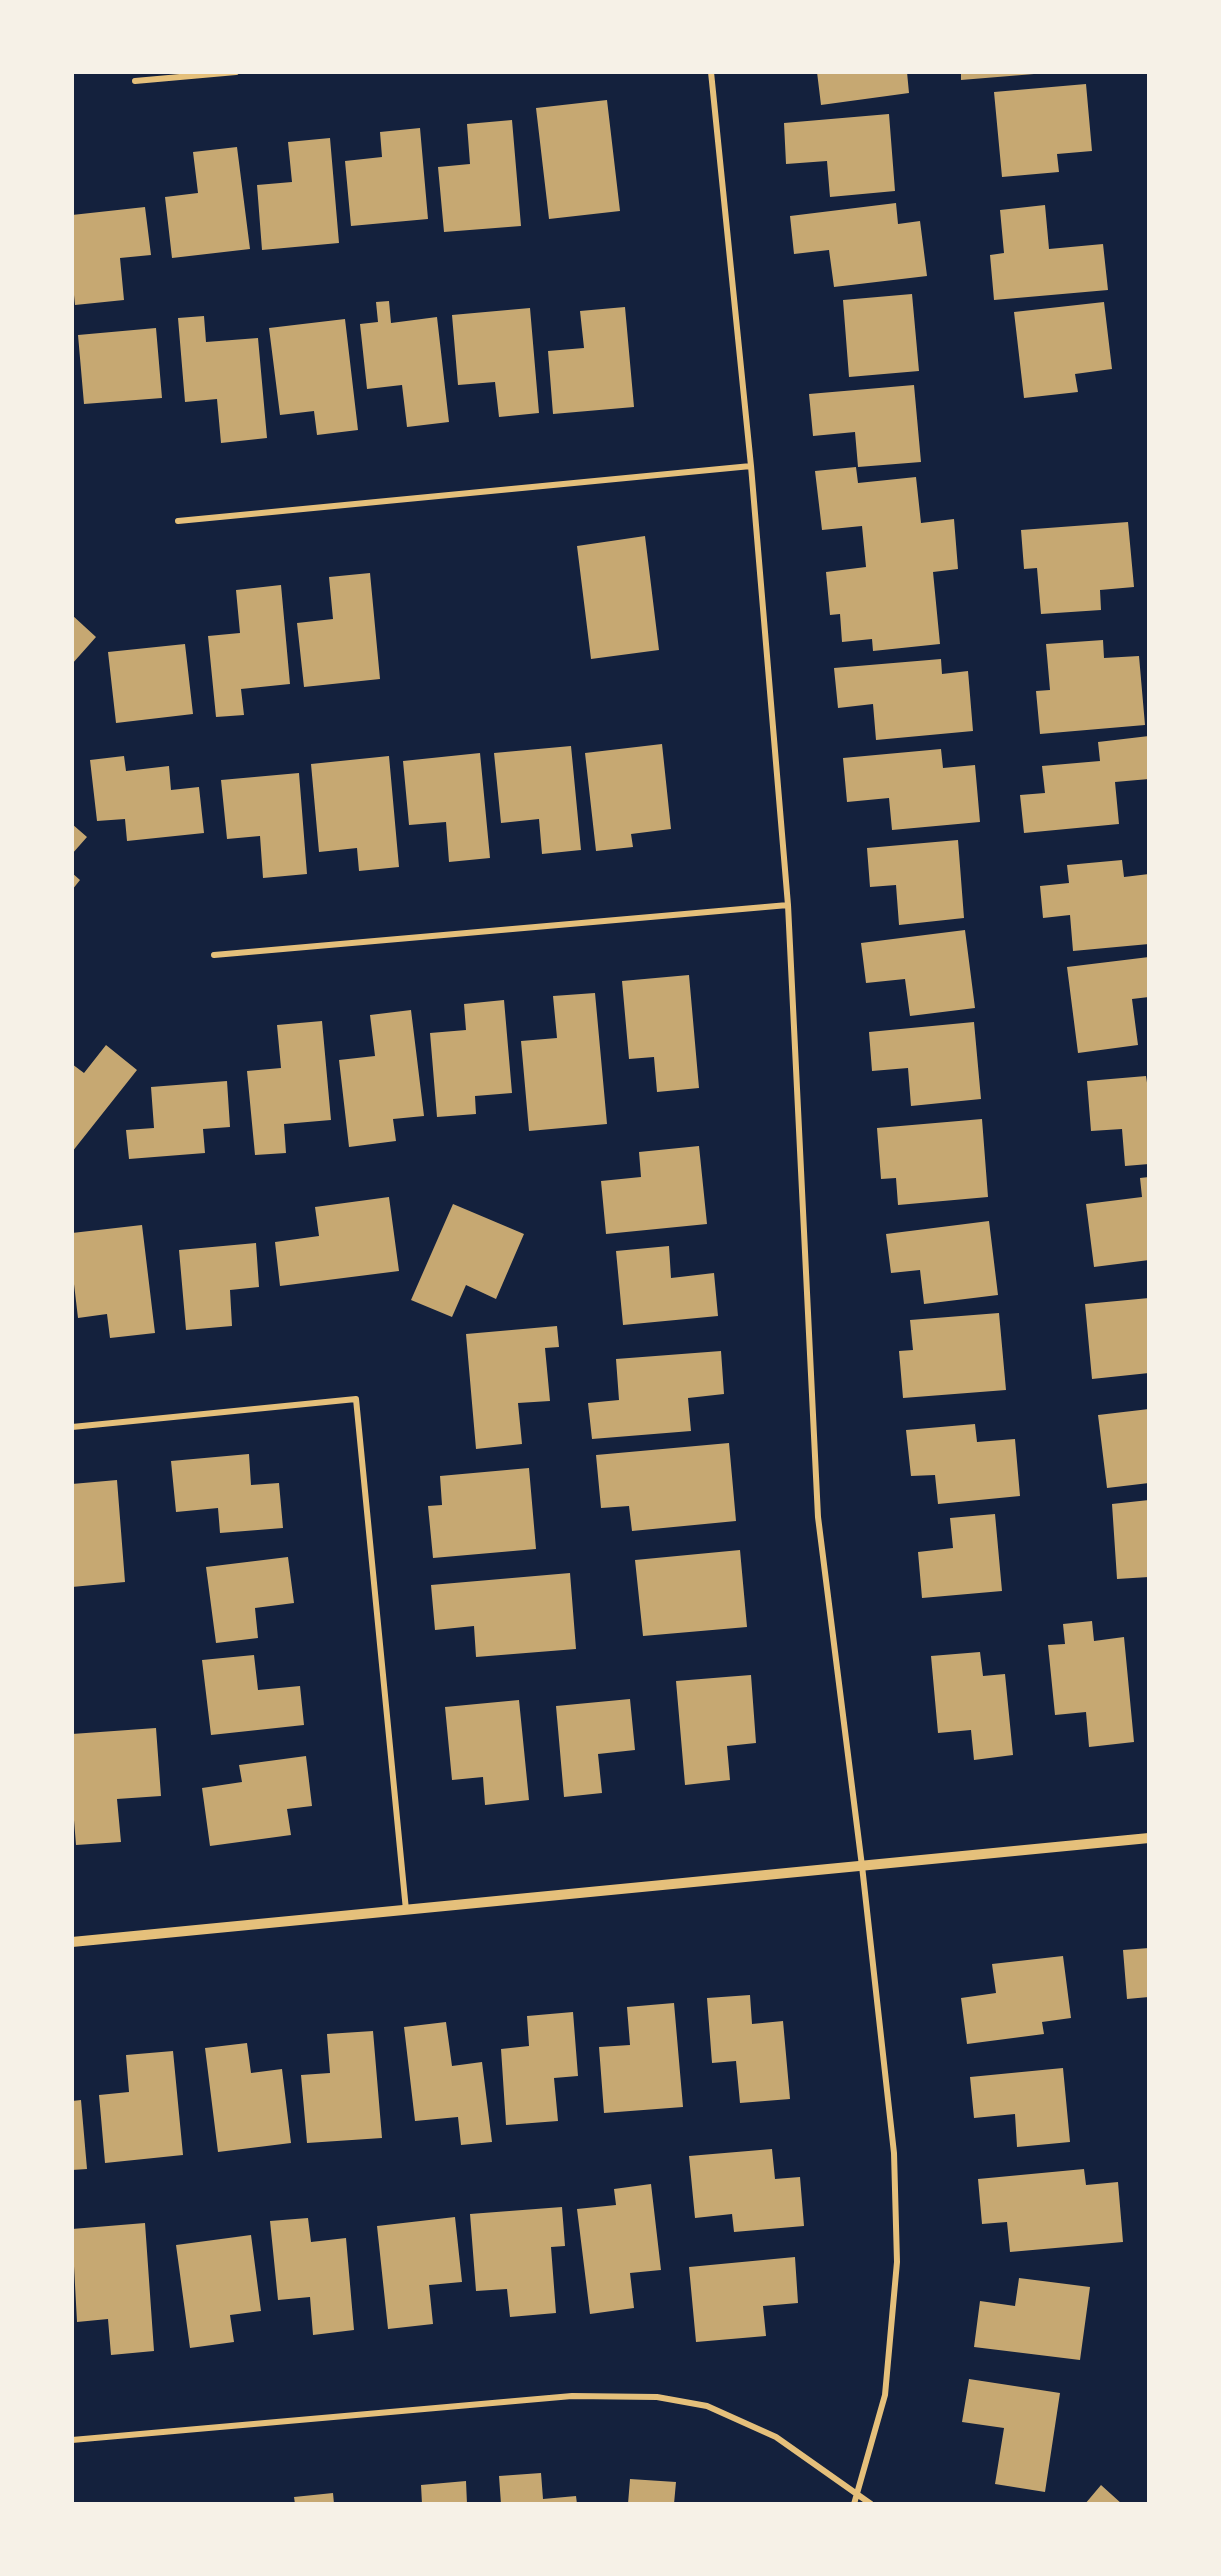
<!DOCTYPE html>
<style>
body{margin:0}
#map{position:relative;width:1221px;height:2576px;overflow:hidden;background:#14213d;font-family:"Fira Sans",sans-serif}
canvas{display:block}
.frame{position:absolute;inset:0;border:74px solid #f6f1e7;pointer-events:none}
</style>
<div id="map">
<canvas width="1221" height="2576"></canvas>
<div class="frame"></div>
</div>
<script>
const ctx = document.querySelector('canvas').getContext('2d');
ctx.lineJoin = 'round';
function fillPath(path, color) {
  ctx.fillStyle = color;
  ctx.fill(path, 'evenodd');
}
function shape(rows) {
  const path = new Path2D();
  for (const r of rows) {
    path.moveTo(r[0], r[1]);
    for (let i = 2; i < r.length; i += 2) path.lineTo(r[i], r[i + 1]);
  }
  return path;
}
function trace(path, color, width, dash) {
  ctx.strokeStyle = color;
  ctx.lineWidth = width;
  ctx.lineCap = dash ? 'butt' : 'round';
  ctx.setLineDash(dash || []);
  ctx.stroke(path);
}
const building = shape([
 [817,72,907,72,909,93,821,105],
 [961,72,1034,72,1034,74,961,80],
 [1086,84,1092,151,1057,154,1059,172,1002,177,994,92],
 [607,100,620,211,549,219,536,108],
 [889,114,895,191,830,197,827,161,786,164,784,123],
 [512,120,521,226,444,232,438,167,470,164,467,124],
 [420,128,428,219,351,226,345,161,382,157,380,132],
 [330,138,339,243,262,250,257,185,292,182,288,142],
 [237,147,250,249,172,258,165,197,198,193,193,152],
 [896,203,898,224,920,221,927,276,834,287,829,250,794,254,790,216],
 [1045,205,1049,249,1103,244,1108,290,994,300,990,255,1004,253,1000,210],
 [145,207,151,255,120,258,124,300,75,305,72,275,72,215],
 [912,294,919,371,849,377,843,300],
 [389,301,391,323,437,317,449,422,407,427,402,385,367,389,360,324,378,322,376,302],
 [1104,302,1112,369,1075,374,1078,392,1024,398,1014,312],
 [625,307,634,407,553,414,548,351,584,348,580,311],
 [530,308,539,413,499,417,495,382,458,385,452,315],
 [204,316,206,342,258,338,267,438,221,443,217,399,185,402,178,318],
 [345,319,358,430,317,435,314,411,280,415,269,328],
 [156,328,162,398,84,404,78,335],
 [914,385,921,462,858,467,855,432,813,436,809,394],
 [856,467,858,483,916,477,921,523,954,519,958,569,933,572,940,644,873,651,872,639,842,642,840,614,830,615,826,572,866,567,862,526,822,530,815,471],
 [1128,522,1134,587,1100,590,1101,610,1041,614,1037,568,1024,569,1021,530],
 [645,536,659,650,591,659,577,546],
 [370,573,380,679,304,687,297,623,333,619,329,577],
 [281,585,290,684,241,689,244,715,216,717,208,636,240,633,236,590],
 [72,615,96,637,72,664],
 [1103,640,1104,658,1139,656,1145,725,1040,734,1036,691,1050,690,1046,644],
 [185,644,193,714,116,723,108,652],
 [941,659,942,674,968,671,973,731,876,740,873,704,838,708,834,668],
 [1149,736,1149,779,1115,782,1119,824,1024,833,1020,795,1045,793,1042,766,1100,761,1098,742],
 [662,744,671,829,631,834,633,847,596,851,585,753],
 [571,746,581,850,542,854,539,819,501,823,494,753],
 [941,749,943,768,975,765,980,822,892,830,889,798,847,802,843,758],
 [480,753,490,858,449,862,446,822,409,825,403,761],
 [124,756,126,771,169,766,171,790,199,787,204,833,127,841,125,819,97,821,90,760],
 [389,756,399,867,359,871,357,848,319,852,311,764],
 [299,773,307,874,263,878,260,836,227,839,221,780],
 [72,824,87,837,72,854],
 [958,840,964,918,899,925,896,885,870,887,867,848],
 [1122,860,1124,877,1149,874,1149,944,1073,951,1070,915,1043,918,1040,886,1069,883,1067,865],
 [72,873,80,880,72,890],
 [965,930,975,1008,910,1016,905,979,866,983,861,943],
 [1149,957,1149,997,1132,999,1138,1045,1078,1053,1067,967],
 [689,975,699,1088,657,1092,654,1057,629,1059,622,981],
 [595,993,607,1124,529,1131,521,1041,557,1038,553,996],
 [504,1000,512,1093,475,1096,476,1114,437,1117,430,1033,466,1030,464,1004],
 [411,1010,424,1116,393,1119,396,1141,349,1147,339,1060,375,1056,370,1015],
 [322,1021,331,1120,284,1124,286,1153,255,1155,247,1071,281,1068,277,1025],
 [974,1022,981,1099,911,1106,908,1068,872,1071,869,1032],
 [106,1045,137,1070,72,1152,72,1064,84,1073],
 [1146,1076,1149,1096,1149,1164,1125,1166,1122,1129,1091,1131,1087,1081],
 [227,1081,230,1127,203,1129,205,1153,129,1159,126,1130,154,1128,151,1087],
 [982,1119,988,1197,898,1205,896,1178,881,1179,877,1128],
 [699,1146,707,1224,606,1234,601,1181,641,1177,639,1152],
 [1149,1177,1149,1260,1094,1267,1086,1204,1142,1197,1140,1178],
 [389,1197,399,1271,280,1286,275,1242,319,1236,315,1207],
 [453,1204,524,1234,496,1299,466,1285,452,1317,411,1300],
 [989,1221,998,1295,924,1304,920,1270,891,1273,886,1234],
 [142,1225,155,1333,110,1338,107,1314,78,1318,72,1267,72,1233],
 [256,1243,259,1287,230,1290,232,1326,186,1330,179,1250],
 [669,1246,671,1278,714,1273,718,1316,623,1325,616,1251],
 [1149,1298,1149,1373,1092,1379,1085,1304],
 [999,1313,1006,1390,903,1398,899,1351,913,1350,910,1320],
 [557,1326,559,1347,545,1348,550,1401,518,1403,522,1444,476,1449,466,1334],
 [721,1351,724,1394,688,1398,691,1431,592,1439,588,1403,619,1400,616,1359],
 [1149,1409,1149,1483,1107,1488,1098,1415],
 [975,1424,977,1442,1015,1439,1020,1496,938,1504,935,1475,911,1476,906,1430],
 [729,1443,736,1521,632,1531,629,1506,601,1508,596,1455],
 [249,1454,251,1485,279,1483,283,1528,220,1533,218,1508,176,1512,171,1461],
 [529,1468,536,1549,433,1558,428,1506,442,1505,440,1476],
 [117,1480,125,1582,72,1587,72,1484],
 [1149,1500,1149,1577,1117,1579,1112,1504],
 [995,1514,1002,1591,922,1598,918,1552,953,1548,950,1518],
 [740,1550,747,1627,643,1636,635,1560],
 [288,1557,294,1603,255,1608,258,1638,216,1643,206,1567],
 [570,1573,576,1649,476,1657,474,1626,435,1630,431,1585],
 [1092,1621,1094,1641,1124,1637,1134,1742,1089,1747,1086,1712,1055,1715,1048,1645,1065,1644,1063,1624],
 [980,1652,983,1676,1005,1674,1013,1755,974,1760,971,1730,938,1733,931,1656],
 [254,1655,258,1690,300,1686,304,1725,211,1735,202,1660],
 [751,1675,756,1743,727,1746,730,1780,685,1785,676,1681],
 [630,1699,635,1750,598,1754,602,1793,564,1797,556,1706],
 [519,1700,529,1800,485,1805,483,1777,452,1780,445,1707],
 [156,1728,161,1796,117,1799,121,1842,76,1845,72,1795,72,1734],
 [306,1756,312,1806,287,1809,291,1835,210,1846,202,1788,242,1782,239,1765],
 [1149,1948,1149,1997,1127,1999,1123,1950],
 [1063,1956,1071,2018,1042,2022,1044,2034,967,2044,961,1998,996,1993,992,1964],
 [750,1995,752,2024,783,2021,790,2099,740,2103,736,2061,712,2063,707,1998],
 [674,2003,683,2107,604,2113,599,2047,630,2045,627,2007],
 [573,2012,578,2076,554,2078,558,2121,506,2125,501,2049,529,2046,527,2016],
 [446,2022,452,2066,482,2062,492,2142,461,2145,458,2117,415,2121,404,2027],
 [373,2031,382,2138,307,2143,301,2075,330,2073,327,2034],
 [247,2043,251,2073,282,2069,291,2143,218,2152,205,2048],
 [173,2051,183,2155,105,2163,99,2095,129,2092,126,2055],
 [1063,2068,1070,2142,1017,2147,1015,2114,974,2118,970,2077],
 [81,2100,87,2169,72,2170,72,2101],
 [772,2149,775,2179,800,2177,804,2226,734,2232,732,2214,695,2218,689,2156],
 [1084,2169,1086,2185,1118,2182,1123,2242,1010,2252,1007,2222,982,2224,978,2179],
 [651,2184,661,2270,630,2273,634,2308,590,2314,577,2209,616,2205,614,2189],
 [562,2207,565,2246,551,2247,556,2313,510,2317,507,2289,476,2291,470,2214],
 [455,2217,462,2282,429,2285,433,2324,388,2329,377,2226],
 [308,2218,311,2242,346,2238,354,2330,313,2335,310,2297,278,2300,270,2221],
 [145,2223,154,2351,111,2355,108,2319,77,2322,72,2229],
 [251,2235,261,2311,230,2315,234,2342,190,2348,176,2245],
 [795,2257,798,2303,763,2306,766,2336,696,2342,689,2267],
 [1019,2278,1090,2287,1080,2360,974,2347,980,2301,1015,2306],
 [969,2379,1060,2393,1045,2492,995,2484,1004,2428,962,2422],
 [541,2473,543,2499,576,2496,577,2504,501,2504,499,2476],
 [630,2479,676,2482,674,2504,628,2504],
 [466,2481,467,2504,422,2504,421,2485],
 [1101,2485,1122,2504,1085,2504],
 [333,2493,334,2504,295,2504,294,2497]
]);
const minor = shape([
 [711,72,751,466,788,905,818,1517,862,1866,894,2153,897,2262,885,2395,854,2504],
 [135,81,236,72],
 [178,521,751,466],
 [214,955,788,905],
 [72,1427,356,1399,406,1910],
 [72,2440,572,2396,657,2397,707,2406,776,2437,871,2504]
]);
const tertiary = shape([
 [72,1942,1149,1838]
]);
fillPath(building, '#c6a872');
trace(minor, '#e5c07b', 6);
trace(tertiary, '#e5c07b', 10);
</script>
